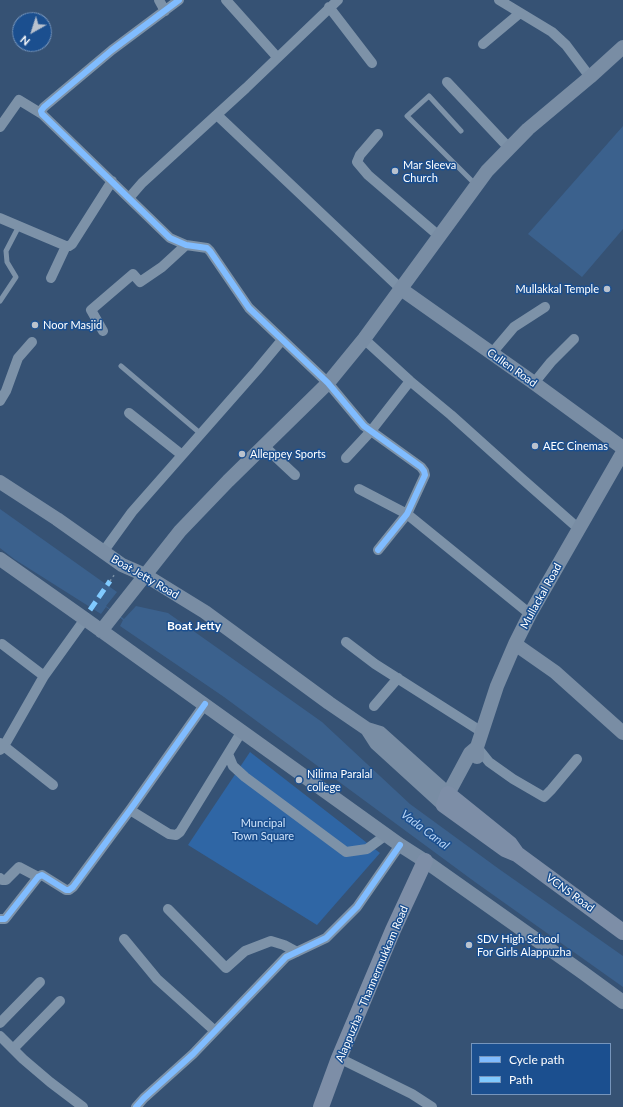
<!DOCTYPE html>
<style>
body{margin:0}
#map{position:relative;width:623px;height:1107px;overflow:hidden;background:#365274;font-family:Lato,sans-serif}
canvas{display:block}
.legend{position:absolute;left:471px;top:1043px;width:140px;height:52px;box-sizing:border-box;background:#1b4f8f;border:1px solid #7695bc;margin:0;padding:5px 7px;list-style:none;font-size:12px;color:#fff}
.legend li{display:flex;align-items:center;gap:8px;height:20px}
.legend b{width:20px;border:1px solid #7695bc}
.north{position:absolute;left:12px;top:12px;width:40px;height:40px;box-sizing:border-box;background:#1b4f8f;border:1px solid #7695bc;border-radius:50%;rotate:219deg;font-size:11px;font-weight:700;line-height:16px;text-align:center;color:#fff}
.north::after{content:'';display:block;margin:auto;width:14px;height:18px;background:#b9c2ce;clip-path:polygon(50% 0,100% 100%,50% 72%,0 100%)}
</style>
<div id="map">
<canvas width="623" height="1107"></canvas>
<ul class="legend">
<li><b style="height:5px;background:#80bcff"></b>Cycle path</li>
<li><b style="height:5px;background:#80caff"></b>Path</li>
</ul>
<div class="north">N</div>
</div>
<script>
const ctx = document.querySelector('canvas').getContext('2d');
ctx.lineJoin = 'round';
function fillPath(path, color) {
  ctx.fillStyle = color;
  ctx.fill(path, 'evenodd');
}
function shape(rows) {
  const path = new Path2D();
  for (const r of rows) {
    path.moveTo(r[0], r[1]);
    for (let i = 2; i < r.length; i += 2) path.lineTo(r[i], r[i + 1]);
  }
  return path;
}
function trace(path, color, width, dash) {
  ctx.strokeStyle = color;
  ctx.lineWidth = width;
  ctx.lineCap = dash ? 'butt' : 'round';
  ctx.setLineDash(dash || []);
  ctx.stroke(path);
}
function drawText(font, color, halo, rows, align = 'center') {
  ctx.font = font + ' Lato,sans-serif';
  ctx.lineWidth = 3;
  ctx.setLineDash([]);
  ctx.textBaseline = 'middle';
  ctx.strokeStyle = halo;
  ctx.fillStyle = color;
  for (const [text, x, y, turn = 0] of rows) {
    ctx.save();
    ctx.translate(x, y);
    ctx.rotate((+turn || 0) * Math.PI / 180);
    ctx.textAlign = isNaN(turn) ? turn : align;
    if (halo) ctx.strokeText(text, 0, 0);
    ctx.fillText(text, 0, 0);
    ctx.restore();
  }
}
const green = shape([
 [250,752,380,853,317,925,188,845]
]);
const water = shape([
 [623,126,623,229,582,277,528,234],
 [0,509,117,592,106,606,124,619,136,606,168,613,322,722,410,804,499,869,623,956,623,987,475,882,224,697,120,626,123,620,106,607,101,614,14,559,0,548]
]);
const path = shape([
 [110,581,115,574]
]);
const lane = shape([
 [461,131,429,96,407,116,476,185],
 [0,301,16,277,7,262,6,251,19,226],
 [121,366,201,434]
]);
const street = shape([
 [159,0,165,11],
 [179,0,112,50,44,107,41,111,42,114,170,238,186,245,207,248,210,251,249,308,328,383,364,426,421,467,424,471,425,475,407,514,378,550],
 [226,0,277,57],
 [499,0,552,32,566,45,590,77],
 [329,7,372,63],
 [483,44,520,13],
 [447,82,509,148],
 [217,115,401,289],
 [0,127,19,100,42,114],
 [378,134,360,155,357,162,368,175,439,236],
 [129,198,142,183,246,88,338,0],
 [0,218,66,246,69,246,72,244,112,181],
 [51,278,66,246],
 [103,331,91,310,133,274,140,282,162,267,186,245],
 [364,339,410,381,451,415,520,477,579,529],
 [492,353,514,327,545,307],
 [534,383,551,362,574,339],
 [0,401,6,391,18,358,32,342],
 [129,413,182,455],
 [264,446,295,475],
 [346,458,371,431,410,381],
 [359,489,407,514,530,614],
 [103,552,132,512,257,370,282,340],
 [346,642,375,664,482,732],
 [2,644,44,676],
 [374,706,398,678],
 [0,743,53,785],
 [477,747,489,762,513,779,544,797,551,790,577,759],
 [0,750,4,746,44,676,85,619],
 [228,754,233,766,245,777,346,852,367,849,386,835],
 [130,810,169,834,176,835,180,832,242,731],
 [0,878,2,880,6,880,19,867,38,877],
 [168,909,226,968,245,951,271,941,284,945,297,952],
 [0,919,5,919,38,877,42,875,66,890,69,890,73,887,130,810,205,704],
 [124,939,157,979,215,1031],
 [0,1023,40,982],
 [0,1036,23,1059,50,1082,83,1107],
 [13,1049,60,1001],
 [339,1058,412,1094,432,1107],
 [136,1107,144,1098,193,1054,286,957,326,938,357,907,400,845]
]);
const secondary = shape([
 [401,289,534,383,623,448],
 [0,482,57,519,122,565,145,575,166,588,205,612,329,703,367,729,380,733,448,794,470,753,477,747],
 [0,559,85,619,400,845,425,861,582,972,623,1002],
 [101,631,180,531,228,481,328,383,364,339,487,171,528,129,590,77,623,47],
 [515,644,555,672,623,733],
 [367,729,376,743,444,805],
 [477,757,477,747,497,686,515,644,530,614,623,452]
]);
const primary = shape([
 [517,854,510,844,448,794,444,805,505,849,517,854,623,932],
 [321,1107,339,1058,393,930,425,861]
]);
const quiet = shape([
 [90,610,110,581]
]);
const cycleway = shape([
 [179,0,112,50,44,107,41,111,42,114,170,238,186,245,207,248,210,251,249,308,328,383,364,426,421,467,424,471,425,475,407,514,378,550],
 [0,919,5,919,38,877,42,875,66,890,69,890,73,887,130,810,205,704],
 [136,1107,144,1098,193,1054,286,957,326,938,357,907,400,845]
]);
const markers = [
 [395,171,4,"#b9c2ce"],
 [607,289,4,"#b9c2ce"],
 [35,325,4,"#b9c2ce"],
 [535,446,4,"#b9c2ce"],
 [242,454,4,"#b9c2ce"],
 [299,780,4,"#b9c2ce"],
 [469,945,4,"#b9c2ce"]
];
const poiNames = [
 ["Mar Sleeva",403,165],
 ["Church",403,178],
 ["Mullakkal Temple",599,289,"right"],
 ["Noor Masjid",43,325],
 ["AEC Cinemas",543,446],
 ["Alleppey Sports",250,454],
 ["Nilima Paralal",307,774],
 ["college",307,787],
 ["SDV High School",477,939],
 ["For Girls Alappuzha",477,952]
];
const streetNames = [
 ["Cullen Road",512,368,35],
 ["Boat Jetty Road",145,577,30],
 ["Mullackal Road",541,596,-61],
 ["VCNS Road",570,893,36],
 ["Alappuzha - Thannermukkam Road",372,984,-67]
];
const parkNames = [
 ["Muncipal",263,823],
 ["Town Square",263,836]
];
const neighbourhoodNames = [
 ["Boat Jetty",194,626]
];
const waterNames = [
 ["Vada Canal",425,830,37]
];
fillPath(green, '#2f66a5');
fillPath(water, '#3b618d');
trace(path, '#7d92a8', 1.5, [2, 3]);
trace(lane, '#7d92a8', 5);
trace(street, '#7d92a8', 10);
trace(secondary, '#798da4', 14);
trace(primary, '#7d8ea7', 16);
trace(quiet, '#80caff', 5, [10, 5]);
trace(cycleway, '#80bcff', 6);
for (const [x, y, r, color] of markers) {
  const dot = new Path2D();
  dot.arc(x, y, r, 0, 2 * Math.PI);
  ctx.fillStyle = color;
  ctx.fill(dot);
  trace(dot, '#1b4f8f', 1.5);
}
drawText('11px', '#fff', '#1b4f8f', poiNames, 'left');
drawText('11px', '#fff', '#1b4f8f', streetNames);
drawText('11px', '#cfe3fa', '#1b4f8f', parkNames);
drawText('bold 12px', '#fff', '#1b4f8f', neighbourhoodNames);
drawText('italic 12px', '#b5d3f5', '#1b4f8f', waterNames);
</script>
